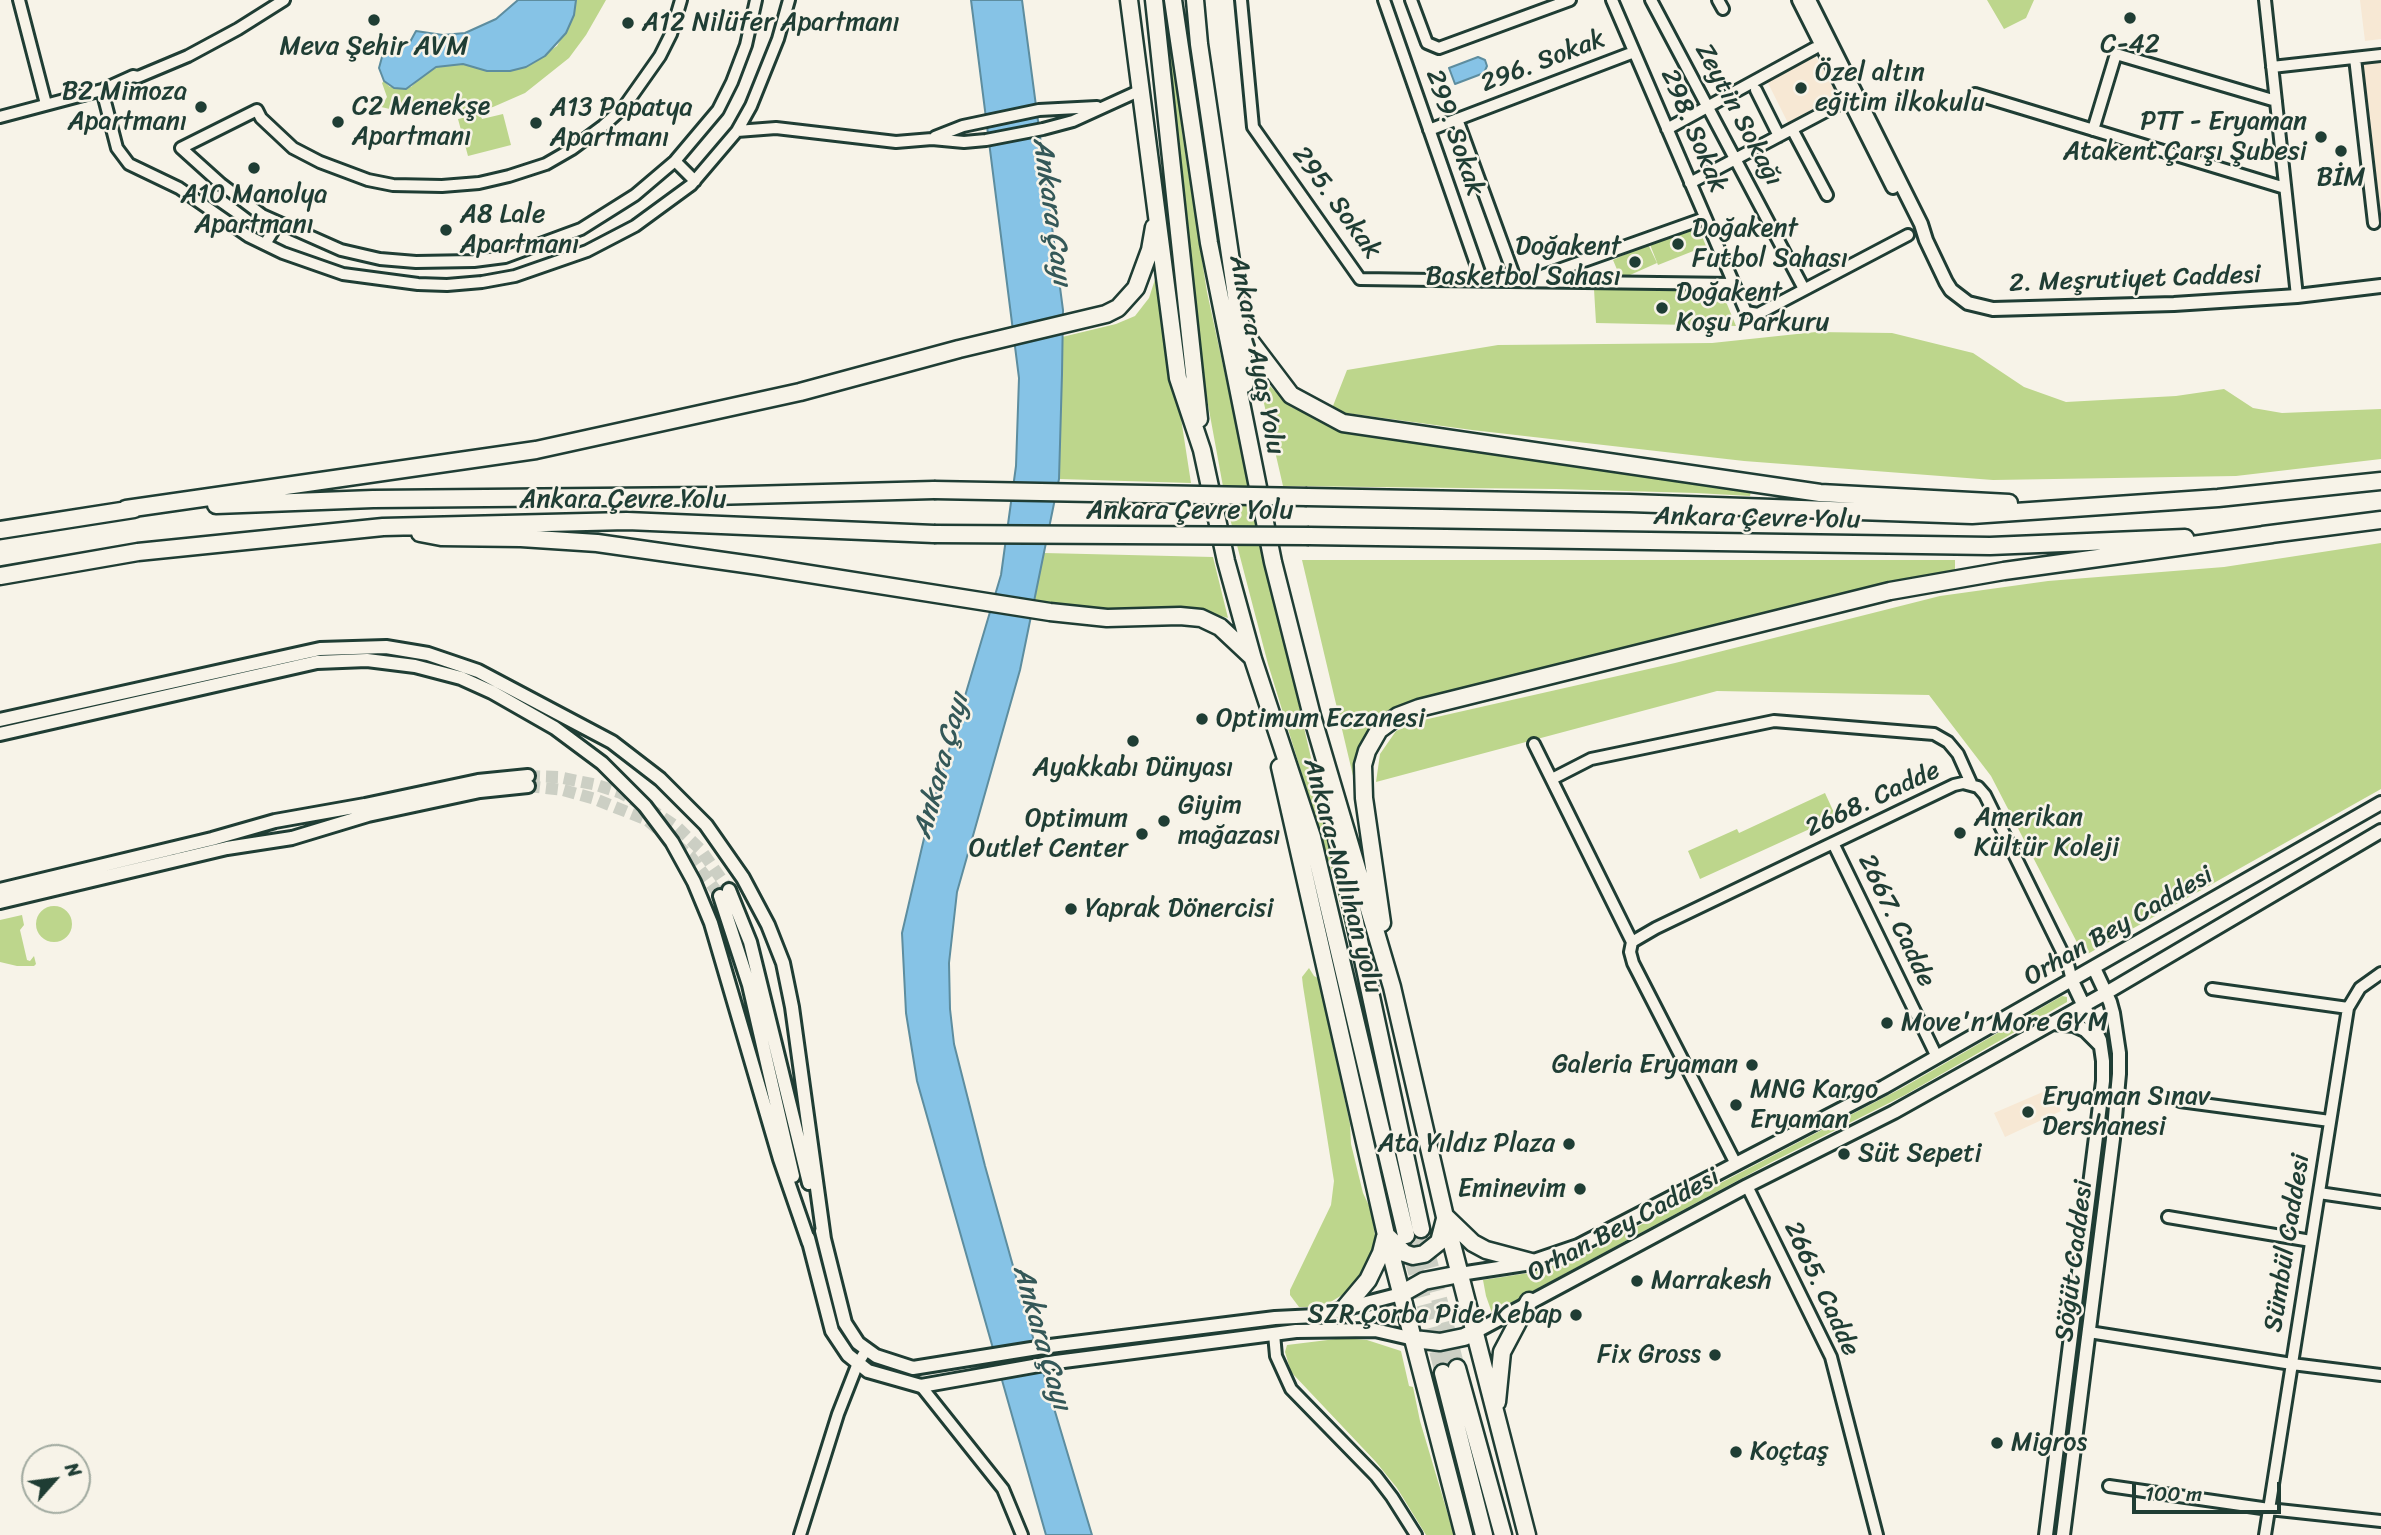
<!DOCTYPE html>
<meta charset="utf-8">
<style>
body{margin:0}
#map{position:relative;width:2381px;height:1535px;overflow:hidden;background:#f7f3e8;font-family:Sriracha,sans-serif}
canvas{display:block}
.north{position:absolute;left:21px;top:1444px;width:70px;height:70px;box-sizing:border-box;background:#f7f3e8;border:2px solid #a1aaa0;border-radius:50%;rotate:62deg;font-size:19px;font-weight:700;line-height:28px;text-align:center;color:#1f3d34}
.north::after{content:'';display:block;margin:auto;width:24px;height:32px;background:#1f3d34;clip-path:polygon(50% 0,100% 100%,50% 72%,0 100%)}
.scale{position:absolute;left:2132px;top:1482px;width:149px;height:32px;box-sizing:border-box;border:4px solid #1f3d34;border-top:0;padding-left:9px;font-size:21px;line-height:24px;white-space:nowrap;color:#1f3d34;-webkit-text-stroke:5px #f7f3e8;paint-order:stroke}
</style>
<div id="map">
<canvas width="2381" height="1535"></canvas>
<div class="north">N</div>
<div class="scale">100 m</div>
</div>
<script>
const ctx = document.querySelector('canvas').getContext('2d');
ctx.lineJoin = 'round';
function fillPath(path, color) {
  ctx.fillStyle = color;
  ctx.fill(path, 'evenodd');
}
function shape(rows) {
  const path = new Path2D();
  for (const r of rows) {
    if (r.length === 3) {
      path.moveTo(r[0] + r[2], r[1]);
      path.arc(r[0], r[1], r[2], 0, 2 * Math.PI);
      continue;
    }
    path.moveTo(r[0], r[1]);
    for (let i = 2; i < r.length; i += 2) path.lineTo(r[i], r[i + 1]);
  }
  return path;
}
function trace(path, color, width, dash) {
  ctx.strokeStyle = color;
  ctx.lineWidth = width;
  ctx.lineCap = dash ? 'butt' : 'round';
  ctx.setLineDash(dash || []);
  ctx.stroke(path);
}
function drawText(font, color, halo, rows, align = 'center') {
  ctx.font = font + ' Sriracha,sans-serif';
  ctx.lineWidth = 5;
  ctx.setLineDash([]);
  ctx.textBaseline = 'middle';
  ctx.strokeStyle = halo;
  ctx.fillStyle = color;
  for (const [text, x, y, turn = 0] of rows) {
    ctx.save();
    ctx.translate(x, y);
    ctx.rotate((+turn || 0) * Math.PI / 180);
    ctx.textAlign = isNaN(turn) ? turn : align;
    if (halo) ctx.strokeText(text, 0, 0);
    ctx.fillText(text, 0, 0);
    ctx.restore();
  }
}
const built = shape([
 [2360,0,2381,0,2381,39,2365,41],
 [1815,55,1837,95,1788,123,1767,81],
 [2381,61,2381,227,2362,63],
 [2052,1088,2061,1111,2005,1137,1994,1113]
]);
const green = shape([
 [576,0,606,0,586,35,569,58,525,93,493,107,462,114,458,115,460,112,447,116,416,115,381,107,387,97,382,83,384,81,390,87,411,87,424,74,436,67,449,64,463,64,487,71,526,67,557,46,574,15],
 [1162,0,1167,0,1182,132,1207,292,1266,563,1420,1230,1416,1231,1335,882,1268,664,1226,503,1205,388],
 [1987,0,2034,0,2026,18,2004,29],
 [480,114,482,119,503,114,511,145,468,156,458,119],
 [1697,224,1706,246,1658,265,1649,242],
 [1648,244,1657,263,1621,279,1613,260],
 [1158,270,1191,483,1059,479,1062,337,1116,324,1135,316,1149,298],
 [1594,289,1722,292,1736,326,1596,323],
 [1816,332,1892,333,1973,353,2024,387,2066,402,2176,396,2224,389,2253,408,2282,413,2381,409,2381,459,2236,476,1993,480,1744,461,1472,430,1331,411,1347,370,1498,345,1712,343],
 [1257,373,1291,407,1328,423,1752,486,1750,496,1696,493,1556,489,1283,486],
 [2381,543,2381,789,2084,956,1991,776,1929,695,1717,691,1376,782,1380,754,1396,731,1419,721,1675,663,1940,596,2048,581,2224,567],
 [1044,553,1213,557,1228,618,1200,610,1170,608,1118,611,1034,604],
 [1302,560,1955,560,1955,572,1648,644,1393,709,1378,724,1357,780,1354,780],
 [1825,793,1836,817,1700,879,1688,851,1737,829,1739,833],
 [54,924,18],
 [22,915,24,925,20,930,27,960,30,961,34,956,36,964,34,966,17,966,0,962,0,920],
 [1309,968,1314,976,1318,978,1350,1124,1351,1144,1363,1193,1371,1210,1375,1235,1373,1251,1366,1268,1352,1289,1329,1303,1310,1307,1299,1307,1290,1295,1290,1290,1331,1205,1334,1181,1303,986,1302,977],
 [2062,996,2067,997,2067,1002,1905,1095,1772,1162,1492,1313,1486,1296,1483,1280,1535,1272,1585,1254,1902,1088],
 [1344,1338,1367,1340,1401,1351,1409,1386,1413,1387,1420,1421,1454,1535,1426,1535,1397,1488,1376,1462,1291,1372,1285,1352,1287,1345]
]);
const water = shape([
 [518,0,576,0,574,15,566,33,545,56,526,67,510,71,487,71,463,64,436,67,406,89,394,88,384,81,379,68,382,57,394,48,410,42,416,31,443,35,465,33,496,19,518,0],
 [971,0,1022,0,1063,310,1062,374,1059,479,1020,670,957,892,949,963,950,1009,954,1044,985,1166,1036,1348,1092,1535,1046,1535,917,1081,906,1013,902,933,929,817,1001,575,1016,466,1019,378,971,0],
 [1478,57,1485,60,1487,66,1484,73,1455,84,1449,68,1478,57]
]);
const majorTunnel = shape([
 [528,776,558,777,597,785,621,793,656,813,677,827,701,850,729,890],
 [528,786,563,790,595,799,647,820,691,857,720,896]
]);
const highwayTunnel = shape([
 [1421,1229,1457,1368],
 [1406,1235,1443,1373]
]);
const minor = shape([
 [19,0,46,104],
 [681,0,671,34,660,56,624,107,603,126,572,149,546,164,509,176,479,183,442,186,393,185,368,180,320,162,293,148,261,118,257,110,181,148,221,184,262,215,341,250,380,259,416,262,474,261,505,257,581,229,635,195,675,161,718,110,732,82,746,45,756,0],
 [1241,0,1253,127,1360,279,1733,284],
 [1384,0,1482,281],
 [1411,0,1427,43,1439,48,1570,0],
 [1612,0,1746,312,1758,314,1908,235],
 [1651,0,1804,289],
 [1718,0,1723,9],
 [2265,0,2297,296],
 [2355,58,2374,223],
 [2272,67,2381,55],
 [102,90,117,148,129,164,179,188,248,236,283,253,343,274,418,284,447,285,482,282,515,276,587,251,635,226,691,185,737,131,751,106,778,39,789,0],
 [1756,90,1779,136],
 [1975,94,2285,188],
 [0,117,102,90,133,76,138,77,188,56,238,29,284,0],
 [1457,119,1516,281],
 [1667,129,1815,48],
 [1792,129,1827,195],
 [1429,130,1634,52],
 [2093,130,2116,54,2276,101],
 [737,131,776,128,896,142,932,139,964,142,986,140,1043,129,1073,121,1141,90],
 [935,137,963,126,1039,110,1097,107],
 [675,161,695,181],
 [1690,183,1845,101],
 [265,244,278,223],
 [1536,278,1705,218],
 [1534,744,1632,942],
 [1552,779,1591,759,1774,721,1934,734,1948,742,1958,754,1971,783],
 [1833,843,1937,1057],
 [1632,942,1656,928,1954,785,1963,783,1978,787,1985,795,2068,964,2072,981],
 [1632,942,1630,952,1633,963,1736,1164],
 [2212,989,2348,1008],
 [2180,1101,2330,1121],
 [1747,1186,1831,1357,1877,1535],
 [2319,1193,2381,1202],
 [2168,1217,2311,1241],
 [2089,1332,2292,1364,2381,1375],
 [1274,1334,1276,1356,1291,1389,1376,1476,1392,1497,1416,1535],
 [921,1386,1003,1489,1022,1535],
 [2109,1486,2269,1509,2381,1521],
 [800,1535,838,1414,858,1363,867,1349],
 [2265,1535,2348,1008,2360,988,2381,973]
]);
const major = shape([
 [1799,0,1893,187],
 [1809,0,1921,224,1926,240,1946,282,1951,290,1968,303,1993,309,2174,304,2297,296,2381,286],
 [0,720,320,649,386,647,428,654,478,671,612,742,660,779,706,825,743,878,768,925,783,963,792,1007,824,1239],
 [0,734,317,662,367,660,415,666,461,678,492,692,555,728,602,763,645,806,672,842,694,882,711,923,780,1159,809,1243],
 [0,890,212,839,275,821,365,805,478,781,528,776],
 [729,890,750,942,809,1183],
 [720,896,749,985,793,1176],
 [0,902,227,848,292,838,368,815,480,791,528,786],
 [2053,1023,2074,1025,2085,1030,2100,1045],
 [822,1231,845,1323,858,1343,876,1356,913,1368,1050,1346,1275,1318,1316,1316,1401,1294],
 [808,1238,832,1331,848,1355,868,1371,921,1386,1056,1362,1296,1331,1375,1330,1414,1339],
 [1460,1274,1525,1264,1578,1246,1884,1087,2381,803],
 [1475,1332,1747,1186,1894,1112,2106,993,2381,831],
 [2046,1535,2103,1081,2103,1061,2100,1040,2072,981],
 [2063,1535,2113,1139,2119,1074,2119,1053,2113,1013,2110,1002,2094,968]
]);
const highway = shape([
 [1129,0,1178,378,1202,450,1226,561,1253,659,1312,837,1406,1235],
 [1154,0,1199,419],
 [1173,0,1209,243,1273,562,1312,716,1392,987,1445,1217,1527,1535],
 [1195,0,1199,44,1241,329,1245,384],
 [1241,329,1291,395,1343,423,1820,493,2009,503],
 [1307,497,1630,503,1972,515,2218,498,2381,481],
 [216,505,373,499,712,496,934,490],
 [126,509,536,450,800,392,959,349,1106,314,1118,308,1136,288,1150,250,1154,227],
 [0,530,134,509],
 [420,533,441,537,521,538,597,543,759,566,1050,612,1107,618,1180,616,1201,618,1220,627,1252,657],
 [2263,535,2381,520],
 [1309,536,1990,546,2185,538],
 [0,576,138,552,383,527,627,521,934,534],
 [1280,767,1386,1235,1464,1535],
 [1332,815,1421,1229],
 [1382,923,1364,798,1363,765,1367,751,1379,730,1398,716,1419,708,1890,591,2004,571,2272,534],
 [1446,1217,1473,1243,1486,1250,1531,1262],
 [1388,1237,1404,1253,1413,1256,1424,1254,1439,1242,1445,1219],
 [1401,1294,1424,1281,1460,1274],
 [1342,1311,1368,1280,1381,1253,1385,1237],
 [1414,1339,1440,1342,1464,1337,1475,1332],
 [1457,1368,1503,1535],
 [1443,1373,1484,1535],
 [1497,1402,1502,1352,1529,1301]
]);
const highwayBridge = shape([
 [934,490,1307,497],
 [934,534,1309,536]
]);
const markers = [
 [2130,18,7,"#1f3d34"],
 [374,20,7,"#1f3d34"],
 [628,23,7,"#1f3d34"],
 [1801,88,7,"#1f3d34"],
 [201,107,7,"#1f3d34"],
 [338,122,7,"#1f3d34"],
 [536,123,7,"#1f3d34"],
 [2321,137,7,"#1f3d34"],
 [2341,151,7,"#1f3d34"],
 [254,168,7,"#1f3d34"],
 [446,230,7,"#1f3d34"],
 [1678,244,7,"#1f3d34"],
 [1635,262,7,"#1f3d34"],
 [1662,308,7,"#1f3d34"],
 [1202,719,7,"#1f3d34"],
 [1133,741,7,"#1f3d34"],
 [1164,821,7,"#1f3d34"],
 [1960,833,7,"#1f3d34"],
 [1142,834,7,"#1f3d34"],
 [1071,909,7,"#1f3d34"],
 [1887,1023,7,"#1f3d34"],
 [1752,1065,7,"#1f3d34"],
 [1736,1105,7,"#1f3d34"],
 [2028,1112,7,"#1f3d34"],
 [1569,1144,7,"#1f3d34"],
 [1844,1154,7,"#1f3d34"],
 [1580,1189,7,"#1f3d34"],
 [1637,1281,7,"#1f3d34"],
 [1576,1315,7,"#1f3d34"],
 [1715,1355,7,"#1f3d34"],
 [1997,1443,7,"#1f3d34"],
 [1736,1452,7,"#1f3d34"]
];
const poiNames = [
 ["A12 Nilüfer Apartmanı",642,23],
 ["C-42",2130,45,"center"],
 ["Meva Şehir AVM",374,47,"center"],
 ["Özel altın",1815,73],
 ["eğitim ilkokulu",1815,103],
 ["B2 Mimoza",187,92,"right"],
 ["Apartmanı",187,122,"right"],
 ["C2 Menekşe",352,107],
 ["Apartmanı",352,137],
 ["A13 Papatya",550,108],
 ["Apartmanı",550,138],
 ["PTT - Eryaman",2307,122,"right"],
 ["Atakent Çarşı Şubesi",2307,152,"right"],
 ["BİM",2341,178,"center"],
 ["A10 Manolya",254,195,"center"],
 ["Apartmanı",254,225,"center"],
 ["A8 Lale",460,215],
 ["Apartmanı",460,245],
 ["Doğakent",1692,229],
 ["Futbol Sahası",1692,259],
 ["Doğakent",1621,247,"right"],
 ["Basketbol Sahası",1621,277,"right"],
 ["Doğakent",1676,293],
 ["Koşu Parkuru",1676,323],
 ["Optimum Eczanesi",1216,719],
 ["Ayakkabı Dünyası",1133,768,"center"],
 ["Giyim",1178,806],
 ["mağazası",1178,836],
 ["Amerikan",1974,818],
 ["Kültür Koleji",1974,848],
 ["Optimum",1128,819,"right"],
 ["Outlet Center",1128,849,"right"],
 ["Yaprak Dönercisi",1085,909],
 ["Move'n More GYM",1901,1023],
 ["Galeria Eryaman",1738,1065,"right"],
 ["MNG Kargo",1750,1090],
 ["Eryaman",1750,1120],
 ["Eryaman Sınav",2042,1097],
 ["Dershanesi",2042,1127],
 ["Ata Yıldız Plaza",1555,1144,"right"],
 ["Süt Sepeti",1858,1154],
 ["Eminevim",1566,1189,"right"],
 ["Marrakesh",1651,1281],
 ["SZR Çorba Pide Kebap",1562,1315,"right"],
 ["Fix Gross",1701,1355,"right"],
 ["Migros",2011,1443],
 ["Koçtaş",1750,1452]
];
const streetNames = [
 ["296. Sokak",1543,62,-21],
 ["Zeytin Sokağı",1738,115,62],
 ["298. Sokak",1693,131,67],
 ["299. Sokak",1454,133,71],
 ["295. Sokak",1336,203,54],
 ["2. Meşrutiyet Caddesi",2135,280,-2],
 ["Ankara-Ayaş Yolu",1256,355,79],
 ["Ankara Çevre Yolu",623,500],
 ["Ankara Çevre Yolu",1190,511],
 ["Ankara Çevre Yolu",1757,519,1],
 ["2668. Cadde",1873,800,-25],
 ["Ankara-Nallıhan yolu",1342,876,75],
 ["2667. Cadde",1896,921,64],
 ["Orhan Bey Caddesi",2119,927,-30],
 ["Orhan Bey Caddesi",1624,1226,-28],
 ["Sümbül Caddesi",2288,1243,-81],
 ["Söğüt Caddesi",2075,1261,-83],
 ["2665. Cadde",1821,1289,65]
];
const waterNames = [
 ["Ankara Çayı",1051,212,82],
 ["Ankara Çayı",942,766,-75],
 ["Ankara Çayı",1041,1338,74]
];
fillPath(built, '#f7e8d4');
fillPath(green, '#bdd68c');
fillPath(water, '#86c3e6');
trace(water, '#5d8d9f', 2);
trace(majorTunnel, '#cccfc4', 12, [12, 6]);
trace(highwayTunnel, '#cccfc4', 16, [16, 8]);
trace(minor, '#1f3d34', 16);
trace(major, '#1f3d34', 18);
trace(highway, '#1f3d34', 21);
trace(minor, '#f7f3e8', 10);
trace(major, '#f7f3e8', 12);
trace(highway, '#f7f3e8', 16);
trace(highwayBridge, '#1f3d34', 21, []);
trace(highwayBridge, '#f7f3e8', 16);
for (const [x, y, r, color] of markers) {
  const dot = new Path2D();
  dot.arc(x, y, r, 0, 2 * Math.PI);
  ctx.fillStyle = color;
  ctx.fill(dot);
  trace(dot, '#f7f3e8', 2.5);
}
drawText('26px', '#1f3d34', '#f7f3e8', poiNames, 'left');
drawText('26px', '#1f3d34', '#f7f3e8', streetNames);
drawText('italic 28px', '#345858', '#f7f3e8', waterNames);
</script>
